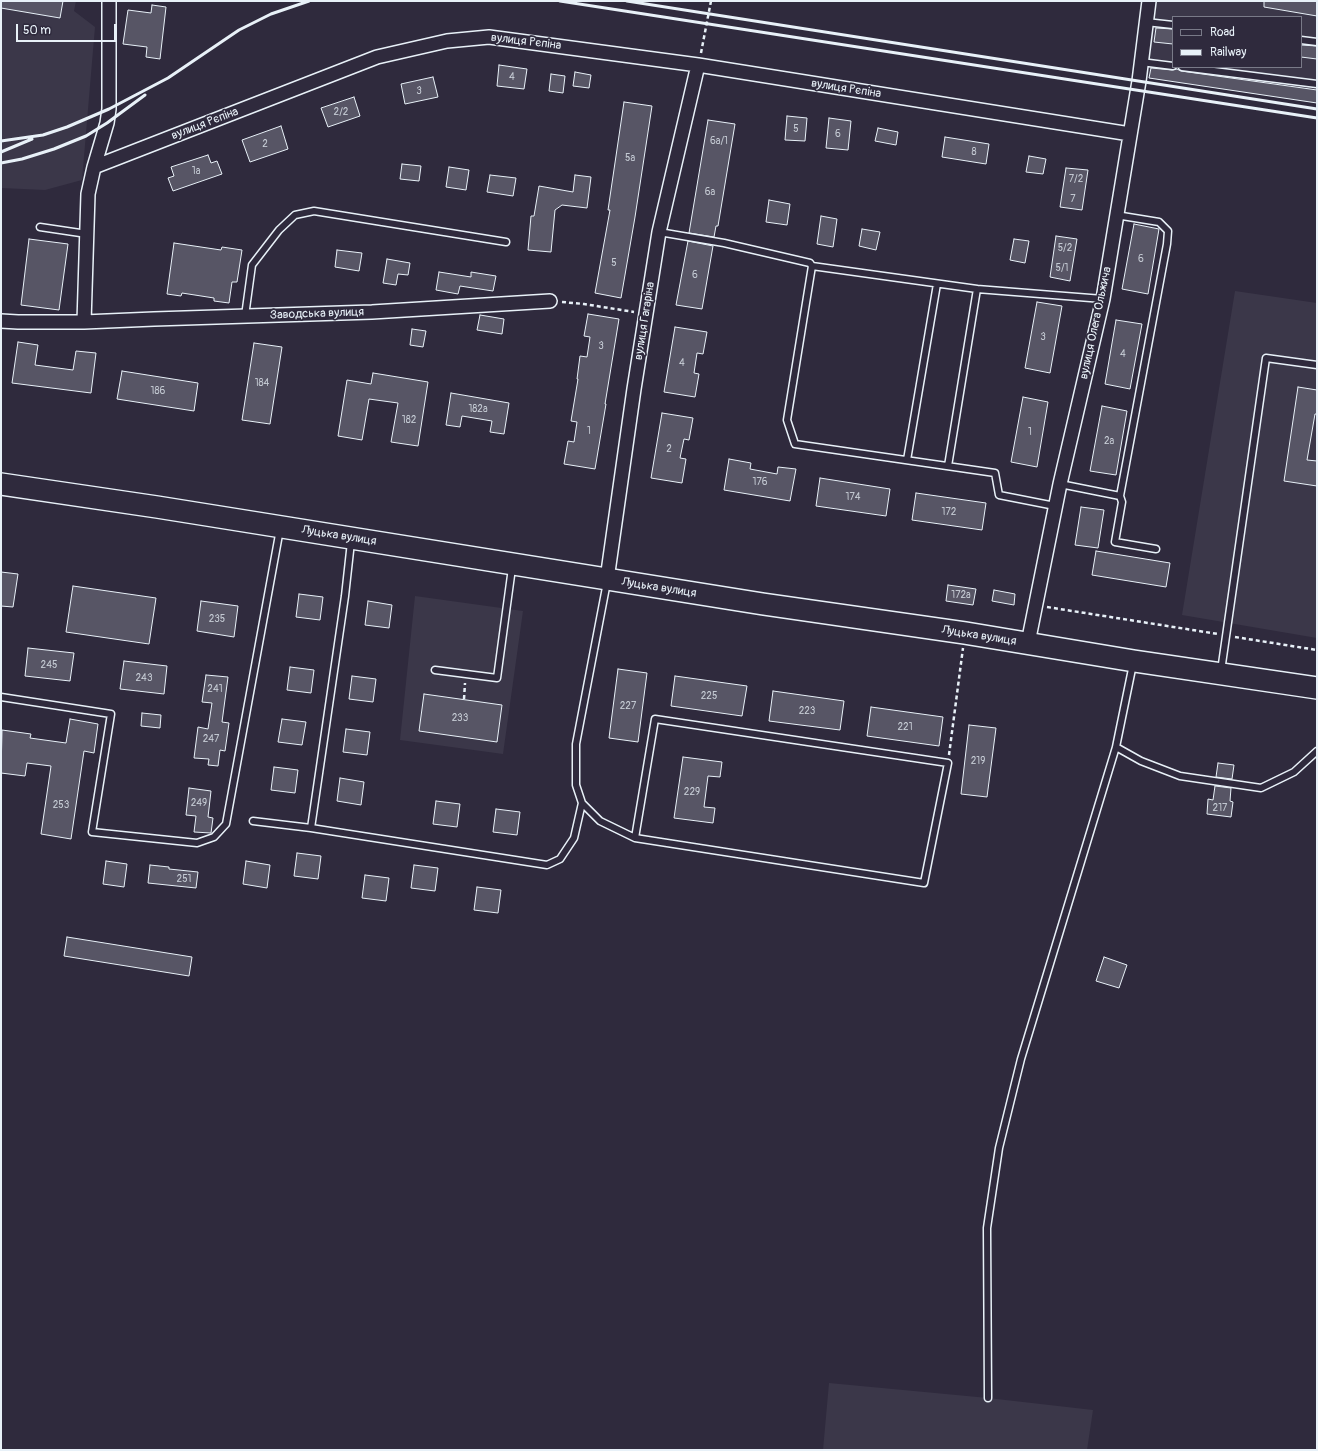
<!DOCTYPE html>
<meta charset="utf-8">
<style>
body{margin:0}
#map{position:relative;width:1318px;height:1451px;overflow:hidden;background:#2f2a3d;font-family:Pangolin,sans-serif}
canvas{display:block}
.frame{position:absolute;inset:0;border:2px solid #e8f1f8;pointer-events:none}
.legend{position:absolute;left:1172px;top:16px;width:130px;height:52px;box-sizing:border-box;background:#2f2a3d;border:1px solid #797a88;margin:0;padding:5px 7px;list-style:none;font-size:12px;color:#e8f1f8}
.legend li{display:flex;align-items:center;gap:8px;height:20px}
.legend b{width:20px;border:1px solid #797a88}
.scale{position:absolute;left:16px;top:24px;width:100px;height:18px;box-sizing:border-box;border:2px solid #e8f1f8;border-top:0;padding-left:5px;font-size:12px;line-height:14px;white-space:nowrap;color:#e8f1f8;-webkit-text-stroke:3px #2f2a3d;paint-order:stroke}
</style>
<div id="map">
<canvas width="1318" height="1451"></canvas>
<div class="frame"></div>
<ul class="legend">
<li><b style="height:5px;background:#2f2a3d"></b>Road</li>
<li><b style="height:5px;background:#e8f1f8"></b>Railway</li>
</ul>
<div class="scale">50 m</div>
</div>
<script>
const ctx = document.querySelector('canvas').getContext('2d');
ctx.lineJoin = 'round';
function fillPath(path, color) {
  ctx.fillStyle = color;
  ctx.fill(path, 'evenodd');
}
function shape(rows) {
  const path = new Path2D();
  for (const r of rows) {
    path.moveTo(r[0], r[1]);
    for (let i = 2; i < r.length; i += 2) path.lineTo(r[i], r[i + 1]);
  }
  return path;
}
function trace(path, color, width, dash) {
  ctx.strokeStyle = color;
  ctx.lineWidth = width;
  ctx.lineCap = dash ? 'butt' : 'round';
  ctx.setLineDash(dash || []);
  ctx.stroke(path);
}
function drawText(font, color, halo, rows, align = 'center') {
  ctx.font = font + ' Pangolin,sans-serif';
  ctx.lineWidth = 3.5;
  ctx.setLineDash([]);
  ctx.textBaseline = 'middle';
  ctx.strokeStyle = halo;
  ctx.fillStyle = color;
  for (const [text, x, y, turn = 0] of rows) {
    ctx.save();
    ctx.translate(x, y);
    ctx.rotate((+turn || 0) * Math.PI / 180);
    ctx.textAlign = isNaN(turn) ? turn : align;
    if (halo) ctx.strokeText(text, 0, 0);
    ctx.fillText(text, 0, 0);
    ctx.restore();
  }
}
const built = shape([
 [1,1,76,1,74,11,95,27,82,180,45,190,1,188],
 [1151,1,1317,1,1317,103,1149,78,1142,75],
 [1173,17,1301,17,1301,67,1173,67],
 [1235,291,1317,303,1317,638,1182,615],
 [415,596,523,611,503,754,400,740],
 [829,1383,988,1398,1093,1410,1087,1450,823,1450]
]);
const building = shape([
 [1,1,63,1,60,18,1,8,1,1],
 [1264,1,1317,1,1317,16,1264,7,1264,1],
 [152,5,166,7,160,59,146,57,147,47,123,44,128,10,151,13,152,5],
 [1156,28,1173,29,1173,44,1154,42,1156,28],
 [1301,45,1317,46,1317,59,1301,57,1301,45],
 [499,65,527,69,524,89,497,86,499,65],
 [1151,68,1172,70,1177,69,1181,71,1317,90,1317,103,1149,78,1151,68],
 [575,72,591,75,589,88,573,86,575,72],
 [551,74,565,76,563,93,549,91,551,74],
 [433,77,438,97,405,104,401,84,433,77],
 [354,97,360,116,328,127,321,108,354,97],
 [624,102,652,106,635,217,621,298,595,293,610,210,608,210,624,102],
 [787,116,807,118,805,141,785,140,787,116],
 [829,118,851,121,848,150,826,148,829,118],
 [708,120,735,124,718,226,716,226,714,237,689,233,708,120],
 [281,126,288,149,250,162,242,140,281,126],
 [878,128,898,132,896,145,875,141,878,128],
 [945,137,989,144,986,164,942,157,945,137],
 [208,155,211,163,217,161,222,174,173,191,168,178,174,176,171,167,208,155],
 [1029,156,1046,159,1043,174,1026,172,1029,156],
 [402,164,421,166,419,181,400,179,402,164],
 [449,167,469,170,466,190,446,187,449,167],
 [1066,168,1088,170,1082,210,1060,207,1066,168],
 [490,175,516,178,513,196,487,192,490,175],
 [575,175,591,177,587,208,562,205,555,210,551,252,528,250,531,216,534,216,539,186,573,192,575,175],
 [769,200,790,204,787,225,766,222,769,200],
 [821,216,837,219,833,247,817,244,821,216],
 [1134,224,1159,229,1148,294,1122,289,1134,224],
 [862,229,880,232,876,250,859,246,862,229],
 [1056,236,1077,239,1070,281,1050,277,1056,236],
 [29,239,68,244,59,310,21,305,29,239],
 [1014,239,1029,241,1025,263,1010,260,1014,239],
 [688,241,713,246,702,309,676,305,688,241],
 [174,243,221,250,222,247,242,250,237,282,232,282,229,303,214,301,214,298,182,293,181,296,167,294,174,243],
 [337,250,362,253,359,271,335,267,337,250],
 [387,259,410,263,408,275,398,274,396,285,383,283,387,259],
 [439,272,471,277,471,272,496,276,493,291,460,286,458,294,436,290,439,272],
 [1037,302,1062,306,1050,373,1025,368,1037,302],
 [588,314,619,319,605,404,606,404,595,469,564,464,568,441,574,442,577,422,571,421,578,379,577,379,580,356,587,357,590,337,584,336,588,314],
 [480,315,504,319,502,334,477,330,480,315],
 [1116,320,1142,324,1130,389,1105,384,1116,320],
 [675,327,707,332,703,354,697,353,694,373,699,374,695,397,664,392,675,327],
 [412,329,426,331,423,347,410,345,412,329],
 [18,342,38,345,35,365,73,370,76,351,96,353,91,393,12,383,18,342],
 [254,343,282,347,270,424,242,420,254,343],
 [122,371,198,383,194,411,117,399,122,371],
 [373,373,428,382,418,446,391,442,398,403,369,399,362,440,338,436,347,380,371,384,373,373],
 [1298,387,1317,390,1317,414,1315,414,1307,460,1317,461,1317,486,1284,481,1298,387],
 [451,393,509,403,504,434,490,432,492,421,462,416,460,427,446,425,451,393],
 [1023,397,1048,402,1037,467,1011,462,1023,397],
 [1102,406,1127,411,1116,475,1090,471,1102,406],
 [662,413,693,418,689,440,684,439,680,458,686,459,682,483,651,478,662,413],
 [729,459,751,463,750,469,777,474,778,467,796,469,790,501,724,490,729,459],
 [820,478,890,489,886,516,816,506,820,478],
 [916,493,986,503,982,530,912,520,916,493],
 [1081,507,1104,510,1098,548,1075,545,1081,507],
 [1096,551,1170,563,1166,587,1092,575,1096,551],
 [1,572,18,574,13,607,1,606,1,572],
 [948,585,976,589,973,605,946,601,948,585],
 [73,586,156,598,149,644,66,632,73,586],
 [994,590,1015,594,1014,605,992,601,994,590],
 [299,594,323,597,320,620,296,617,299,594],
 [201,601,238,606,234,637,197,631,201,601],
 [368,601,392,605,389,628,365,625,368,601],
 [28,648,74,653,70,681,25,676,28,648],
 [124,661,167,666,164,694,120,689,124,661],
 [290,667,314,670,311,693,287,690,290,667],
 [618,669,647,673,638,742,609,738,618,669],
 [206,675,228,677,222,722,229,723,225,751,220,750,218,766,208,765,209,759,194,758,198,727,208,729,212,703,202,702,206,675],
 [352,676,376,679,373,702,349,699,352,676],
 [675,676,747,686,742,716,671,706,675,676],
 [773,691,844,701,840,730,769,721,773,691],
 [424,694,502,705,497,742,419,731,424,694],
 [871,707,943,717,939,746,867,736,871,707],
 [142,713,161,715,160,728,141,726,142,713],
 [70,719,98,724,94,753,84,751,71,839,41,834,51,766,27,763,25,776,1,773,2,730,31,734,30,738,66,743,70,719],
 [282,719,306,722,302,745,278,742,282,719],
 [969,725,996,728,987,797,961,794,969,725],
 [346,729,370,732,367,755,343,752,346,729],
 [683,757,722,762,720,777,708,776,704,807,715,808,713,823,674,818,683,757],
 [1218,763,1234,765,1232,779,1216,777,1218,763],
 [274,767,298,770,295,793,271,790,274,767],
 [340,778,364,782,361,805,337,801,340,778],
 [1215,786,1231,788,1230,801,1233,802,1231,817,1207,814,1208,799,1213,800,1215,786],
 [189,788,211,791,208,817,213,818,211,833,194,832,196,816,186,815,189,788],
 [436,801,460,804,457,827,433,824,436,801],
 [496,809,520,812,517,835,493,832,496,809],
 [297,853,321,856,318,879,294,876,297,853],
 [106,861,127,864,124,887,103,884,106,861],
 [246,861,270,865,267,888,243,884,246,861],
 [150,865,169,867,169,869,198,872,196,888,148,883,150,865],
 [414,865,438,868,435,891,411,888,414,865],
 [365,875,389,878,386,901,362,898,365,875],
 [477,887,501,890,498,913,474,910,477,887],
 [67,937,192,957,189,976,64,956,67,937],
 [1104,957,1127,965,1119,988,1096,981,1104,957]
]);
const path = shape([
 [701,53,711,1],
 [562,302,584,304,634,312],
 [1047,607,1218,634],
 [1235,637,1317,650],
 [464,699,465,683],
 [949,755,963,648]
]);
const lane = shape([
 [1146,22,1173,25],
 [1301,40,1317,42],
 [1141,62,1173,66],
 [1182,67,1317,84],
 [40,227,87,234],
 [659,232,724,243,810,263,812,266,977,289,1103,299],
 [812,266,787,420,795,444,995,473,999,495,1055,506],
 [245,316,252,265,279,230,295,215,314,211,506,242],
 [907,460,937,284],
 [948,466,977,289],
 [1060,484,1120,496,1167,244,1168,231,1159,222,1116,215],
 [1120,496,1122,502,1115,542,1156,549],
 [351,542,345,596,311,828,547,865,560,859,574,838,582,803],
 [607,582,576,744,576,785,582,803,600,821,635,838,924,883,948,763,655,719,635,838],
 [435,670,497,678,512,568],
 [1221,671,1266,358,1317,365],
 [1,697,111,714,92,832,197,843,214,837,226,824,280,529],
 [1116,747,1141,761,1180,776,1261,788,1294,772,1317,751],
 [253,821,311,828],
 [988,1398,987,1228,999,1148,1021,1059,1116,747,1133,664]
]);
const street = shape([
 [94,167,107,123,109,109,109,1],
 [1,321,18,322,84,322,154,319,372,312,550,301],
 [84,322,88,194,94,167,377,57,447,41,489,37,698,65,1130,134],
 [607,579,634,389,659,232,698,65],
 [1028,643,1060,484,1103,299,1139,81,1149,1]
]);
const primary = shape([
 [1,484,157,507,763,604,965,633,1134,661,1317,688]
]);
const rail = shape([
 [560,1,1317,118],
 [627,1,1317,109],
 [1,141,43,135,67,127,109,109,168,78,239,30,271,14,309,1],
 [1,152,32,139],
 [1,163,22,159,54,149,86,136,107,123,145,95]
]);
const numberNames = [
 ["4",512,77],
 ["3",419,91],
 ["2/2",341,112],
 ["5",796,129],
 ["6",838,134],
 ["6а/1",719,141],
 ["2",265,144],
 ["8",974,152],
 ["5а",630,158],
 ["1а",196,171],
 ["7/2",1076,179],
 ["6а",710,192],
 ["7",1073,199],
 ["5/2",1065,248],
 ["6",1141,259],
 ["5",614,263],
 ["5/1",1062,268],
 ["6",695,275],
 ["3",1043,337],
 ["3",601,346],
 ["4",1123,354],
 ["4",682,363],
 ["184",262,383],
 ["186",158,391],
 ["182а",478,409],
 ["182",409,420],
 ["1",589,431],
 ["1",1030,432],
 ["2а",1109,441],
 ["2",669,449],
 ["176",760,482],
 ["174",853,497],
 ["172",949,512],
 ["172а",961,595],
 ["235",217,619],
 ["245",49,665],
 ["243",144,678],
 ["241",215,689],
 ["225",709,696],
 ["227",628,706],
 ["223",807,711],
 ["233",460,718],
 ["221",905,727],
 ["247",211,739],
 ["219",978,761],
 ["229",692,792],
 ["249",199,803],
 ["253",61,805],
 ["217",1220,808],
 ["251",184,879]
];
const streetNames = [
 ["вулиця Рєпіна",526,42,7],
 ["вулиця Рєпіна",846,89,9],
 ["вулиця Рєпіна",205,124,-21],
 ["Заводська вулиця",317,314,-2],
 ["вулиця Гагаріна",645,321,-81],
 ["вулиця Олега Ольжича",1096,323,-78],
 ["Луцька вулиця",339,536,9],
 ["Луцька вулиця",659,588,9],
 ["Луцька вулиця",979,636,9]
];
fillPath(built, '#3b3749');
fillPath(building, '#575565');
trace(building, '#e8f1f8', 1);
trace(lane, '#e8f1f8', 9);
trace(street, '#e8f1f8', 16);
trace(primary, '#e8f1f8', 24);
trace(path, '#e8f1f8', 2.5, [4, 3]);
trace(lane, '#2f2a3d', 6);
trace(street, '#2f2a3d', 13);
trace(primary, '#2f2a3d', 21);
trace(rail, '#e8f1f8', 3);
drawText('10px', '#c4cad3', null, numberNames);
drawText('12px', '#e8f1f8', '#2f2a3d', streetNames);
</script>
